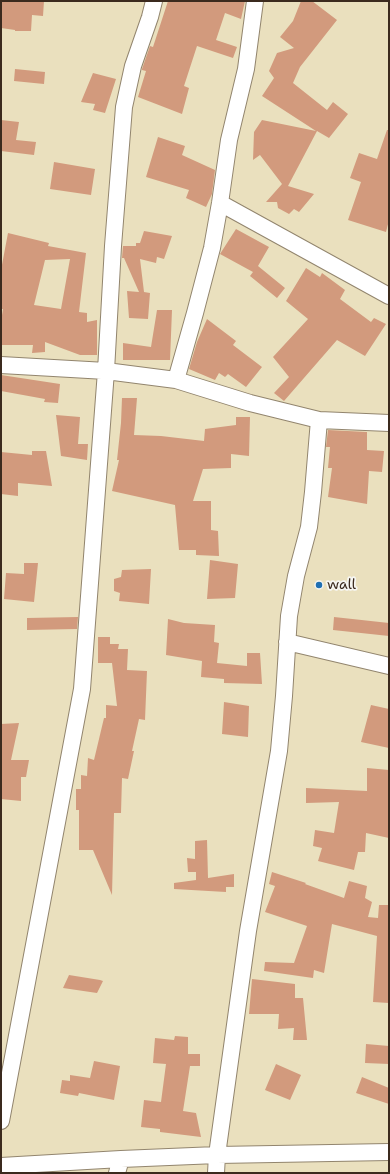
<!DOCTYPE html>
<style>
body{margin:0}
#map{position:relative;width:390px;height:1174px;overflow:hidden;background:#eae0be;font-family:"Shantell Sans",sans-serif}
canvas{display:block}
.frame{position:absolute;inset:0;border:2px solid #3b2a1e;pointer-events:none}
</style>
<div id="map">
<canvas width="390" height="1174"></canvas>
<div class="frame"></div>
</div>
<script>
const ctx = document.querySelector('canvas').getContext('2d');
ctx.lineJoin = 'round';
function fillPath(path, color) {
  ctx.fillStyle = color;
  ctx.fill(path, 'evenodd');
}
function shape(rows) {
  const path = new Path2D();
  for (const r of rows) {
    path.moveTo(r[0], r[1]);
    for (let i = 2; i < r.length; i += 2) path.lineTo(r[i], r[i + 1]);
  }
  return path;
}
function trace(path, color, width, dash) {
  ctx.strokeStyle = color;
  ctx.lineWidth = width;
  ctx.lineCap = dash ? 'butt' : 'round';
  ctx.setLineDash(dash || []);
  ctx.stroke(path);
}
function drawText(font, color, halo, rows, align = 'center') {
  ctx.font = font + ' "Shantell Sans",sans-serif';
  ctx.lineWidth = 3.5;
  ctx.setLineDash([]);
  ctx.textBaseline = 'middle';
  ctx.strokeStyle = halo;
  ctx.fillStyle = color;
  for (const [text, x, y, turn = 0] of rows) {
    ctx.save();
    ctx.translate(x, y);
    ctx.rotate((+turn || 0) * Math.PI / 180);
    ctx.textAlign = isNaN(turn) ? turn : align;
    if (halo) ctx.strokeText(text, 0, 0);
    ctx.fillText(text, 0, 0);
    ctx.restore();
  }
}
const building = shape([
 [1,1,44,1,43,16,32,15,31,31,15,31,15,30,1,28],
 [168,1,245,1,241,19,225,13,216,40,237,47,233,58,197,46,184,86,189,88,182,114,138,97,146,71,142,70,142,69,150,46,153,47],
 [301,1,312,1,337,20,300,67,293,83,327,110,333,102,348,114,329,138,317,131,288,186,314,194,299,212,294,209,289,214,278,208,277,202,266,202,282,184,260,155,253,160,254,132,262,120,316,131,262,96,274,78,269,71,277,53,294,48,280,37,293,21],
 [15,69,45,72,44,84,14,81],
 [93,73,116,79,105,113,93,110,95,104,81,102],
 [1,120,19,122,16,140,36,142,34,155,1,151],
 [387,130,389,130,389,220,386,232,348,220,361,182,350,178,359,153,377,159],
 [158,137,185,146,182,155,215,170,212,194,206,207,186,198,189,190,146,177],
 [54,162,95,169,91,195,50,189],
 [236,229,269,247,258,266,285,288,277,298,250,276,253,272,220,254],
 [144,231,172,236,164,259,157,257,156,263,140,259,144,292,150,293,148,319,129,318,127,291,139,292,124,258,122,258,123,246,136,246,136,243,140,243],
 [8,233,49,243,48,246,86,253,79,312,87,313,87,322,97,320,97,355,80,355,45,342,45,352,32,353,33,345,1,345,1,321,3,309,1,309,1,270],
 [70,259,61,309,34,305,45,260],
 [306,268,320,277,322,273,345,290,340,299,371,322,374,318,386,324,365,356,337,340,284,401,274,393,289,377,273,357,308,319,286,301],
 [157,310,172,310,170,360,123,360,123,343,151,347],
 [207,319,236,341,233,345,262,367,246,387,228,374,225,377,219,373,215,380,189,369,197,342],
 [1,375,60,384,58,403,44,402,45,399,1,391],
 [122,398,137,398,134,435,161,436,204,441,205,429,236,425,236,417,250,417,249,456,231,454,231,468,203,469,193,501,211,501,211,530,218,531,219,556,196,555,196,550,179,550,175,505,112,491,119,460,117,460,121,423],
 [56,415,80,417,78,444,88,444,87,460,61,456],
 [328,430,367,432,367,450,384,451,382,472,369,471,367,504,328,497,332,468,328,468,330,447,326,447],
 [32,451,46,451,52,486,18,483,18,496,1,494,1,452,32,455],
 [210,560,238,564,235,598,207,599],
 [24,563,38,563,34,602,4,599,6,573,24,574],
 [151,569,149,604,119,601,120,593,114,591,114,579,121,577,122,570],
 [78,617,77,629,27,630,27,618],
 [334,617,389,623,389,636,333,630],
 [168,619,184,623,215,625,214,642,219,643,217,663,247,666,247,653,260,653,262,684,224,683,224,679,201,677,202,661,166,655],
 [98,637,110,637,110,644,119,644,118,649,128,649,127,670,147,671,145,720,139,719,132,751,134,751,128,779,122,778,121,813,114,813,112,895,93,850,79,850,79,810,76,810,76,789,81,789,81,775,87,776,88,758,94,760,104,718,106,718,106,705,117,706,112,663,98,663],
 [224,702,249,706,248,737,222,734],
 [371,705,389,709,389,748,361,742],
 [19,723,11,760,29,760,26,777,21,777,21,801,1,799,1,724],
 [367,768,389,770,389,838,366,833,365,852,358,852,354,870,318,861,322,848,313,846,315,830,334,833,339,802,306,803,306,788,367,791],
 [207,840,208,878,234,874,234,887,226,887,226,892,174,889,174,883,196,880,196,872,188,872,187,858,195,859,195,841],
 [272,872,306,883,305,884,344,898,349,881,367,886,365,898,372,902,368,917,378,918,379,905,389,905,389,965,388,988,389,989,389,1003,373,1002,377,936,332,924,324,973,314,970,313,978,264,971,265,962,294,963,307,926,265,912,275,886,269,884],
 [69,975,100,980,103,981,97,993,63,988],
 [252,979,295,984,295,999,295,998,303,998,307,1040,293,1040,294,1028,278,1029,279,1014,249,1014],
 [175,1036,188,1037,188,1054,200,1054,200,1066,190,1066,183,1111,196,1113,201,1137,160,1132,160,1129,141,1127,144,1100,161,1102,166,1064,153,1063,155,1038,174,1040],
 [366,1044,389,1046,389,1064,365,1063],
 [94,1061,120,1066,114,1100,79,1093,78,1096,60,1093,62,1080,70,1081,70,1075,90,1078],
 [276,1064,301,1075,290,1100,265,1090],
 [362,1077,389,1088,389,1104,356,1093]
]);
const minor = shape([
 [220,203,389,296],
 [1,365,106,371,176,380,250,403,319,420,389,423],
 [176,380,195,313,212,248,220,203,229,140,246,69,255,1],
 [287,642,389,666],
 [1,1121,82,689,106,371,113,246,124,107,133,66,150,17,154,1],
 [1,1166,121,1159,217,1155,389,1152],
 [117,1173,121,1159],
 [216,1173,217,1155,248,931,279,751,284,696,289,616,296,576,309,527,313,492,319,420]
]);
const markers = [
 [319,585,4,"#1f6fb2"]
];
const poiNames = [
 ["wall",327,585]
];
fillPath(building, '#d29a7d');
trace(minor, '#92856e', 18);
trace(minor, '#fff', 16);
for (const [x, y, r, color] of markers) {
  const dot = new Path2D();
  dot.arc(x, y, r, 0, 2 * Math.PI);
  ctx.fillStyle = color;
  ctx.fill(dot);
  trace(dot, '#f6f6f2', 1.5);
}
drawText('14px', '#3b2a1e', '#f6f6f2', poiNames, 'left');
</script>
